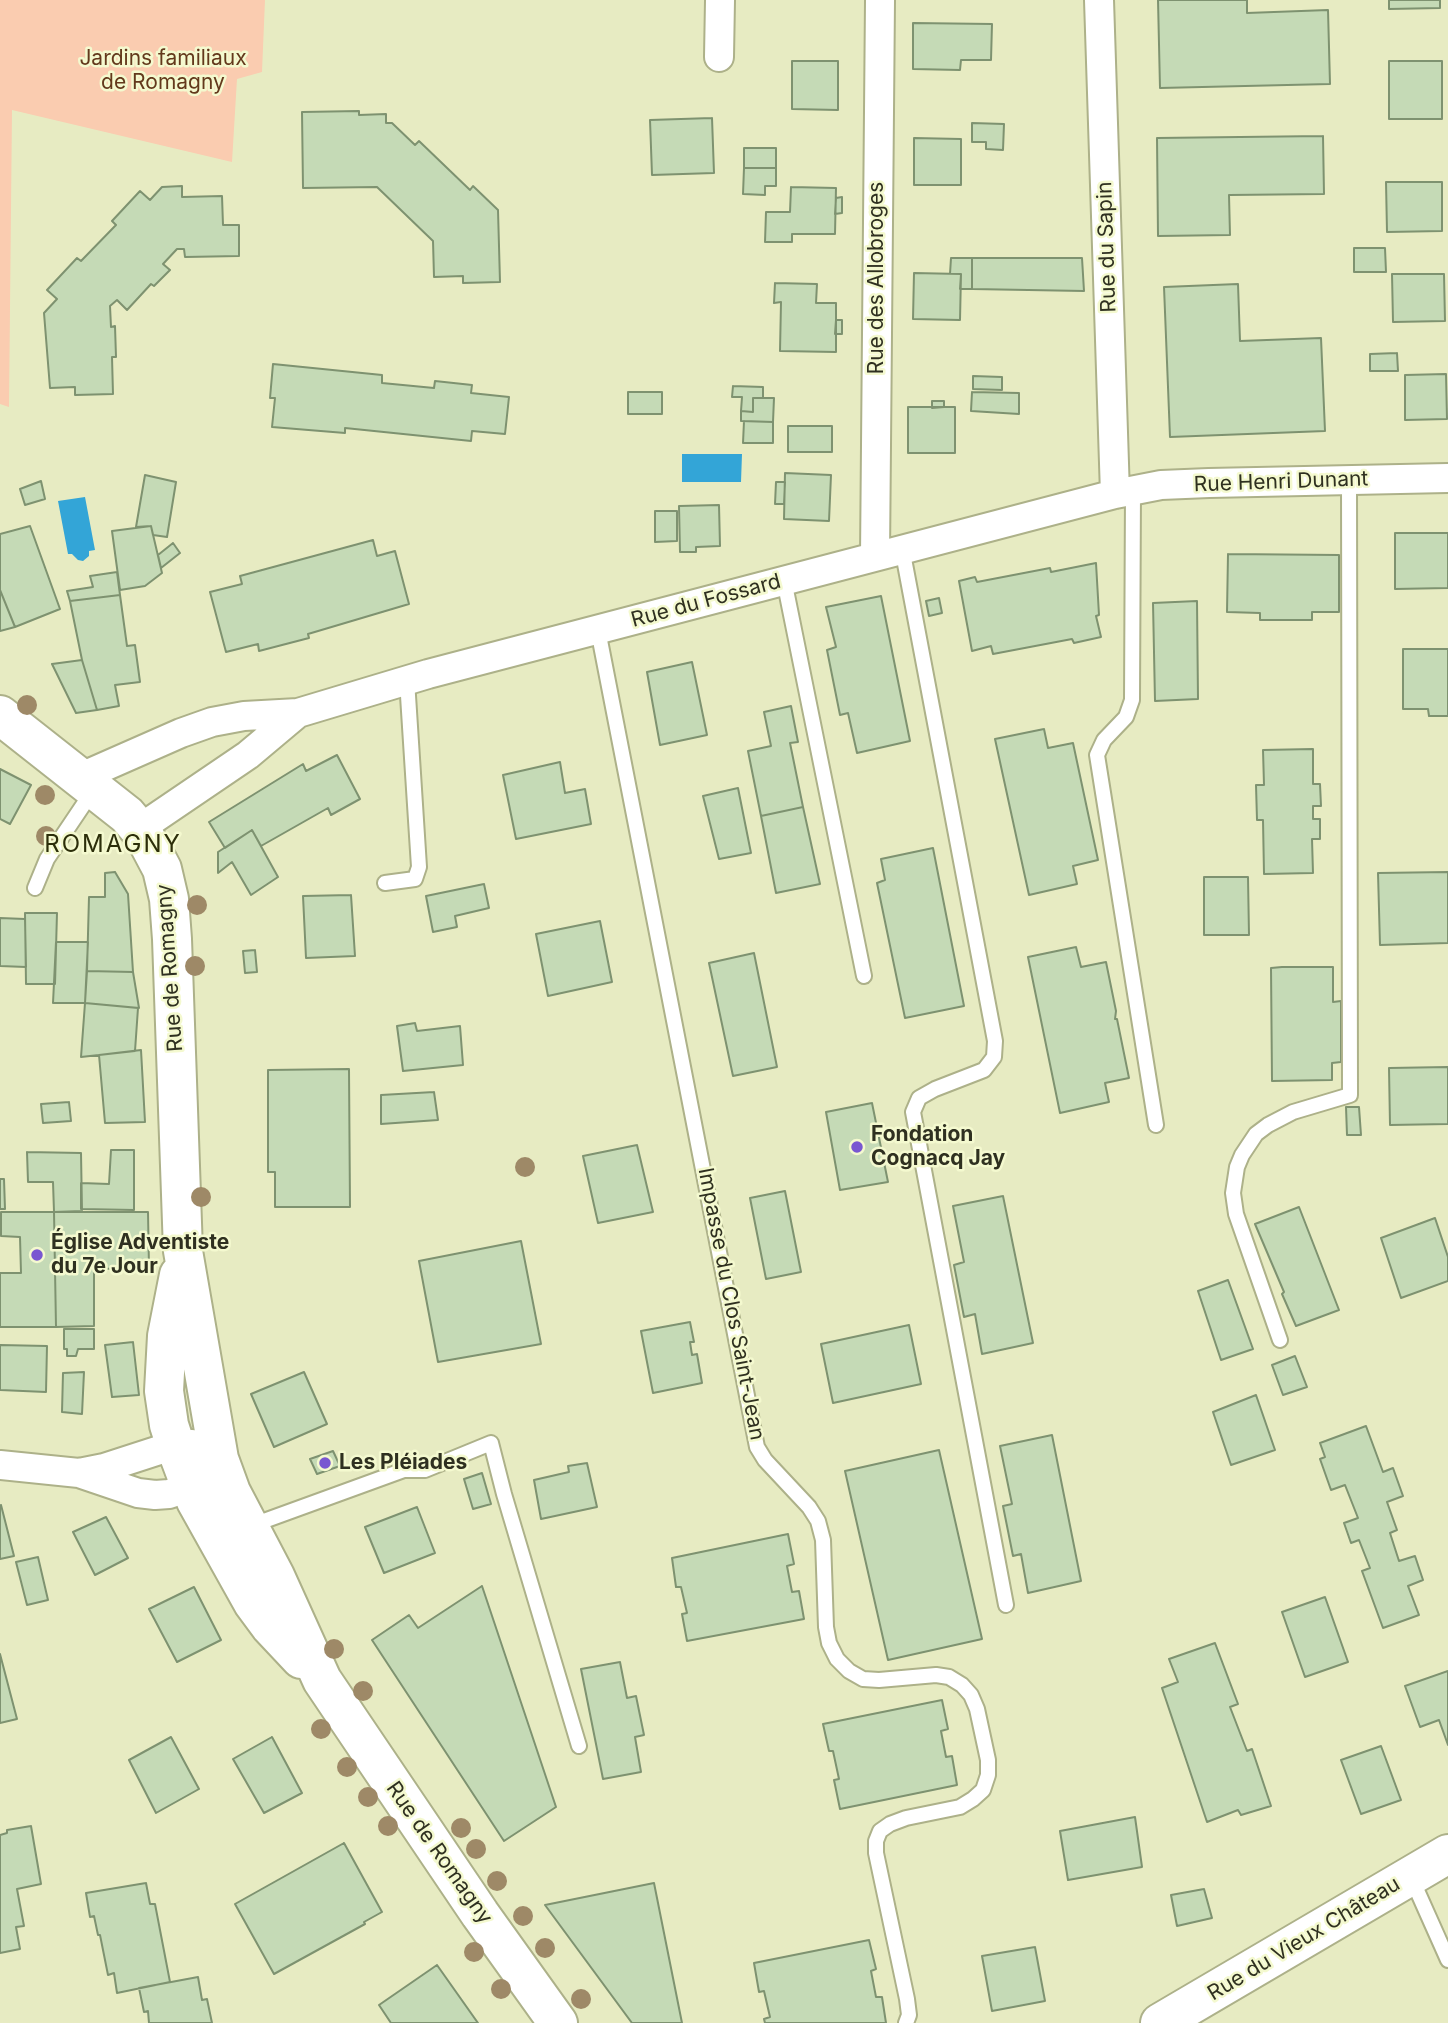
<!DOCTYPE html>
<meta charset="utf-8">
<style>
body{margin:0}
canvas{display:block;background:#e7ebc2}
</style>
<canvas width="1448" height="2023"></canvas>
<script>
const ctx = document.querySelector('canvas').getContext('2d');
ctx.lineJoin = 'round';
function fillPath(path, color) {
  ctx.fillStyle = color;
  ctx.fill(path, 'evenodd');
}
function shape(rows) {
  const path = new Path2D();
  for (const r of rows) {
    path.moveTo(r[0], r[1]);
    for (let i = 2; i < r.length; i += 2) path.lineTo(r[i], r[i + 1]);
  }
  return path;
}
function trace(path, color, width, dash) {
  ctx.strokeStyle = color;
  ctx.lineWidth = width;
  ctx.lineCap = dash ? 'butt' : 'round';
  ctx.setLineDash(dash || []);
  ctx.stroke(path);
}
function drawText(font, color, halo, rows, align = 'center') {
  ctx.font = font + ' Inter,sans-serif';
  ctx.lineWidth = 5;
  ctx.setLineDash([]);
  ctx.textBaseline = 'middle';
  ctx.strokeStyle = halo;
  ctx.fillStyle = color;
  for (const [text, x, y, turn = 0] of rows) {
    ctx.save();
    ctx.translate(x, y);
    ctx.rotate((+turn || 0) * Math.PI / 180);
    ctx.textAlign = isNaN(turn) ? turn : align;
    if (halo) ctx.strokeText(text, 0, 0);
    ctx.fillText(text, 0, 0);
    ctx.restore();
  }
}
const green = shape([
 [0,0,265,0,262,72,237,79,232,162,12,110,9,407,0,404]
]);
const water = shape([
 [682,454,742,454,741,482,682,482],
 [85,497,95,550,89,551,89,556,83,561,78,560,72,554,68,554,58,501]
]);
const building = shape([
 [1158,0,1247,0,1247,13,1328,10,1330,84,1160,88,1158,0],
 [1389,0,1440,0,1440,8,1389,9,1389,0],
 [913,23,992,24,991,60,961,60,960,70,913,69,913,23],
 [792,61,838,61,838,110,792,109,792,61],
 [1389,61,1442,61,1442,119,1389,119,1389,61],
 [359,111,359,115,386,114,386,123,392,123,415,145,419,141,470,190,473,186,498,210,500,282,463,283,463,276,434,277,433,241,377,187,303,188,302,112,359,111],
 [712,118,714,173,652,175,650,120,712,118],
 [972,123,1004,124,1003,150,986,149,986,142,972,142,972,123],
 [1323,136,1324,194,1229,195,1230,235,1158,236,1157,138,1323,136],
 [914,138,961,139,961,185,914,185,914,138],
 [744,148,776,148,776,168,744,168,744,148],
 [744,168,776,168,776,186,765,186,765,195,743,194,744,168],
 [1386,182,1442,182,1442,231,1387,232,1386,182],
 [182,186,182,197,222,196,223,225,239,225,239,256,185,257,184,249,177,249,163,264,170,270,154,286,151,284,127,310,117,300,110,306,111,327,115,326,116,357,112,357,113,394,75,395,75,387,50,388,44,313,57,299,47,290,77,258,81,261,116,225,112,221,140,191,150,200,162,187,182,186],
 [791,187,836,188,835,234,792,234,792,242,765,242,766,212,790,212,791,187],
 [842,197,842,213,835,214,836,198,842,197],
 [1354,248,1385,248,1386,272,1354,272,1354,248],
 [951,258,972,258,972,289,960,289,961,274,950,274,951,258],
 [972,258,1082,258,1084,291,972,289,972,258],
 [914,273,961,274,960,320,913,319,914,273],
 [1392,274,1444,274,1445,321,1393,322,1392,274],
 [775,283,817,284,816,303,836,303,836,352,780,351,781,302,774,303,775,283],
 [1238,284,1240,341,1321,338,1325,431,1170,437,1164,287,1238,284],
 [836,320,842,320,842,334,835,334,836,320],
 [1397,353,1398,371,1370,371,1370,354,1397,353],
 [273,364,382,375,382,383,434,388,435,381,472,385,471,393,509,397,505,434,472,431,471,441,345,428,345,433,272,427,275,398,270,398,273,364],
 [1446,374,1447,419,1405,420,1405,375,1446,374],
 [973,376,1002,377,1002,390,973,389,973,376],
 [733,386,763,387,763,398,753,398,753,412,741,411,742,397,732,397,733,386],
 [628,392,662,392,662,414,628,414,628,392],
 [972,392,1019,393,1019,414,971,411,972,392],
 [753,398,774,398,773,422,741,421,741,411,753,412,753,398],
 [932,401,944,401,944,407,932,408,932,401],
 [908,407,955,407,955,453,908,453,908,407],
 [744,421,773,422,773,443,743,443,744,421],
 [788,426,832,426,832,452,788,452,788,426],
 [785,473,831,475,829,521,784,519,785,473],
 [145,475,176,482,167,537,153,535,151,526,136,527,145,475],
 [41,481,45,499,25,505,20,489,41,481],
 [776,482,785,482,784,504,775,504,776,482],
 [719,505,720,546,696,547,696,552,680,552,679,506,719,505],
 [655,511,677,511,677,541,655,542,655,511],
 [30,526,60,609,15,627,0,590,0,534,30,526],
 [151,526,162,573,145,586,120,590,112,531,151,526],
 [1395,533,1448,533,1448,588,1395,589,1395,533],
 [373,540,377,556,395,551,409,604,308,634,309,638,259,651,258,644,226,652,210,592,242,584,240,576,373,540],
 [173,543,180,553,161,568,158,555,173,543],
 [1228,554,1339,555,1339,612,1312,612,1312,620,1260,620,1260,613,1227,612,1228,554],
 [1096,563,1099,615,1096,616,1101,637,1074,643,1072,639,993,654,991,646,972,651,959,581,975,577,977,582,1050,568,1051,572,1096,563],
 [117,572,120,595,70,601,67,591,93,587,90,576,117,572],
 [0,590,15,627,0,631,0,590],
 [120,595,127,646,135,645,140,682,115,685,119,706,97,710,82,660,70,601,120,595],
 [881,596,910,741,857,753,848,713,840,715,827,650,836,647,826,607,881,596],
 [939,598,942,613,929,616,926,601,939,598],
 [1197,601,1198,699,1155,701,1153,603,1197,601],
 [1403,649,1448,649,1448,716,1429,716,1428,709,1403,709,1403,649],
 [82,660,97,710,76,713,52,664,82,660],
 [692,662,707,735,660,745,647,672,692,662],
 [791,706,798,742,790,743,803,807,761,816,748,751,771,746,764,712,791,706],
 [1044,729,1048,748,1073,743,1098,860,1073,866,1077,884,1029,895,995,739,1044,729],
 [1313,749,1313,784,1320,784,1321,806,1313,806,1313,819,1320,819,1320,839,1312,839,1313,873,1264,874,1263,820,1257,820,1256,785,1264,785,1263,750,1313,749],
 [337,755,360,799,331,815,328,808,261,846,252,830,225,848,209,822,303,764,306,771,337,755],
 [560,762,565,793,585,789,591,824,516,839,503,775,560,762],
 [0,769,31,785,10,824,0,819,0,769],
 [738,788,751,853,719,859,703,796,738,788],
 [803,807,820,884,776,893,761,816,803,807],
 [252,830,278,877,251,895,232,862,218,873,218,852,252,830],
 [933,848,964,1006,905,1018,877,883,885,880,881,859,933,848],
 [115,872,128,894,133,972,87,971,89,897,105,897,105,873,115,872],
 [1448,872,1448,943,1380,945,1378,873,1448,872],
 [1204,877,1248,877,1249,935,1204,935,1204,877],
 [484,884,489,908,455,916,457,927,433,932,426,896,484,884],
 [351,895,355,956,306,958,303,896,351,895],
 [25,913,57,913,55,984,26,984,25,913],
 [0,918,25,919,26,967,0,966,0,918],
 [600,921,612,982,548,996,536,934,600,921],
 [56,942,88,942,85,1003,53,1003,56,942],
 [1076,947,1081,967,1106,962,1116,1011,1115,1019,1117,1019,1129,1078,1105,1083,1109,1102,1060,1113,1028,957,1076,947],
 [255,950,257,972,245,973,243,951,255,950],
 [754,953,777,1067,733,1076,709,963,754,953],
 [1282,967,1333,967,1333,1002,1341,1001,1341,1062,1332,1063,1332,1080,1272,1081,1271,968,1282,967],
 [87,971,133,972,139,1008,85,1003,87,971],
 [85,1003,138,1008,135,1051,81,1057,85,1003],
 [415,1023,417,1031,460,1026,463,1065,403,1071,397,1026,415,1023],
 [141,1050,145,1122,105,1123,99,1055,141,1050],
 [1448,1067,1448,1124,1390,1125,1389,1068,1448,1067],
 [349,1069,350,1207,275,1207,275,1172,268,1172,268,1070,349,1069],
 [434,1092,438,1120,381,1124,381,1095,434,1092],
 [69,1102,71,1121,43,1123,41,1104,69,1102],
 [872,1103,888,1182,840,1190,826,1112,872,1103],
 [1346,1107,1359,1107,1361,1135,1347,1135,1346,1107],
 [637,1145,653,1212,598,1223,583,1156,637,1145],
 [111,1150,134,1150,134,1210,81,1209,81,1183,109,1184,111,1150],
 [27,1152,81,1153,82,1211,54,1212,53,1182,28,1182,27,1152],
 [0,1179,4,1179,5,1209,0,1209,0,1179],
 [785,1191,801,1272,766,1279,750,1198,785,1191],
 [1003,1196,1033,1343,982,1354,975,1314,964,1317,954,1265,964,1262,953,1206,1003,1196],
 [1299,1207,1339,1310,1296,1326,1282,1294,1284,1292,1255,1224,1299,1207],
 [1,1212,54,1212,56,1327,0,1327,0,1273,21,1273,20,1237,1,1236,1,1212],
 [54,1212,148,1212,149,1268,94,1269,94,1326,56,1327,54,1212],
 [1435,1218,1448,1257,1448,1281,1401,1298,1381,1238,1435,1218],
 [521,1241,541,1344,438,1362,419,1261,521,1241],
 [1228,1280,1253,1349,1221,1360,1198,1291,1228,1280],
 [690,1322,694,1342,690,1342,692,1355,697,1354,702,1383,653,1393,641,1331,690,1322],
 [909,1325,921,1384,833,1403,821,1344,909,1325],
 [64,1329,94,1329,94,1349,78,1349,76,1356,67,1356,67,1349,64,1349,64,1329],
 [133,1342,139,1395,112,1397,105,1345,133,1342],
 [0,1345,47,1346,46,1392,0,1390,0,1345],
 [1295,1356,1307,1387,1283,1395,1272,1365,1295,1356],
 [84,1372,82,1414,62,1412,63,1373,84,1372],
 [304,1372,327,1424,274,1447,251,1394,304,1372],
 [1256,1395,1275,1450,1231,1465,1213,1412,1256,1395],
 [1366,1426,1383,1472,1393,1468,1403,1496,1387,1502,1397,1530,1390,1533,1399,1561,1415,1556,1423,1580,1408,1586,1419,1615,1383,1628,1362,1571,1370,1568,1359,1540,1351,1543,1344,1523,1358,1518,1345,1485,1331,1490,1320,1459,1325,1457,1320,1443,1366,1426],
 [1052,1435,1081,1581,1028,1593,1021,1554,1013,1556,1003,1506,1012,1504,1000,1446,1052,1435],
 [939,1450,982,1639,888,1660,845,1471,939,1450],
 [333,1451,340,1466,317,1474,310,1459,333,1451],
 [587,1463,597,1507,541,1519,534,1480,569,1472,568,1466,587,1463],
 [482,1473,491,1504,473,1509,464,1479,482,1473],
 [1,1505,14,1556,0,1559,0,1506,1,1505],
 [417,1507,435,1553,384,1573,365,1527,417,1507],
 [106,1517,128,1558,95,1575,73,1532,106,1517],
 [788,1534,794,1564,787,1566,792,1592,799,1591,804,1619,687,1641,682,1614,687,1613,681,1587,676,1587,672,1558,788,1534],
 [38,1557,48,1600,27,1605,16,1562,38,1557],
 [482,1586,556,1807,504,1841,372,1640,409,1615,418,1628,482,1586],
 [194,1587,221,1640,177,1662,149,1609,194,1587],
 [1325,1597,1348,1662,1305,1677,1282,1612,1325,1597],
 [1215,1643,1238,1704,1230,1707,1247,1751,1252,1749,1271,1806,1241,1815,1238,1810,1207,1822,1162,1688,1178,1682,1169,1659,1215,1643],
 [0,1654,17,1719,0,1723,0,1654],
 [620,1662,627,1698,636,1696,644,1735,635,1737,641,1772,603,1779,581,1669,620,1662],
 [1448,1671,1448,1745,1439,1720,1420,1727,1405,1686,1448,1671],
 [942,1700,948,1729,941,1731,946,1757,952,1756,957,1785,840,1809,834,1780,839,1779,833,1751,829,1751,823,1724,942,1700],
 [171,1737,199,1789,156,1813,129,1760,171,1737],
 [272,1737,302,1793,264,1813,233,1759,272,1737],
 [1381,1746,1401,1800,1361,1814,1341,1760,1381,1746],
 [1135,1817,1142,1867,1068,1880,1060,1831,1135,1817],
 [31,1826,41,1884,17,1889,24,1926,16,1927,20,1949,0,1953,0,1835,7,1833,7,1830,31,1826],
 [344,1843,382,1912,364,1922,365,1924,274,1974,235,1904,344,1843],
 [146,1883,150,1904,155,1904,170,1982,117,1993,114,1973,108,1975,100,1935,98,1935,94,1916,90,1917,86,1893,146,1883],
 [654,1883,682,2023,632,2023,545,1905,654,1883],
 [1204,1889,1212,1918,1177,1926,1171,1895,1204,1889],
 [869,1940,876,1969,871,1971,876,1997,882,1997,886,2023,765,2023,764,2019,770,2017,764,1991,759,1992,754,1963,869,1940],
 [1035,1947,1045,2001,992,2011,982,1956,1035,1947],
 [437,1965,478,2023,391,2023,379,2005,437,1965],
 [198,1977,202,2000,207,1999,212,2023,149,2023,148,2011,144,2012,139,1988,198,1977]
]);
const lane = shape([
 [1133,490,1132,700,1126,717,1104,740,1097,755,1156,1125],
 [902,548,995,1041,994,1057,984,1070,935,1089,919,1098,913,1112,1006,1605],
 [784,580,864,976],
 [598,630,757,1447,765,1460,809,1507,818,1521,823,1540,826,1627,829,1643,837,1659,849,1671,863,1679,879,1680,936,1675,949,1677,962,1685,971,1695,977,1709,988,1760,988,1775,983,1790,973,1799,960,1807,906,1818,890,1824,880,1831,876,1841,876,1853,907,1999,909,2015,906,2023],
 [385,883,415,879,419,867,407,680],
 [35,888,47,859,94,789],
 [1280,1340,1236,1214,1233,1193,1237,1167,1242,1155,1256,1134,1268,1125,1293,1112,1350,1095,1349,479],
 [250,1526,404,1470,425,1470,491,1443,504,1494,579,1746],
 [1411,1877,1448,1960]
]);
const street = shape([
 [1099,0,1115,494],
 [719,57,720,0],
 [875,556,880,0],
 [81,777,181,733,212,722,244,716,298,713,428,674,1115,494,1161,485,1209,483,1448,478],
 [139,829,248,755,298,713],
 [0,1465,79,1473,138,1493,155,1495,169,1494,208,1481],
 [79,1473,104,1468,175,1445,192,1444]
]);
const secondary = shape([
 [0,715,127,815,144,835,162,869,169,899,172,939,183,1251,219,1459,231,1492,275,1576,322,1680,480,1914,558,2023],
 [179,1275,167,1336,164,1391,169,1425,178,1453,196,1501,253,1603,270,1626,301,1659],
 [1160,2023,1448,1854]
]);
const trees = [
 [27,705],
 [45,795],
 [46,836],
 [197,905],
 [195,966],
 [525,1167],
 [201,1197],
 [334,1649],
 [363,1691],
 [321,1729],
 [347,1767],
 [368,1797],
 [388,1826],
 [461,1828],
 [476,1849],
 [497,1881],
 [523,1916],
 [545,1948],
 [474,1952],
 [501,1989],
 [581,1999]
];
const markers = [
 [857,1147,7,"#7957d1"],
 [37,1255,7,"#7957d1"],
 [325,1463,7,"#7957d1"]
];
const parkNames = [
 ["Jardins familiaux",163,59],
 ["de Romagny",163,83]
];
const streetNames = [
 ["Rue du Sapin",1107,247,-92],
 ["Rue des Allobroges",877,278,-90],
 ["Rue Henri Dunant",1281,482,-2],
 ["Rue du Fossard",706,601,-15],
 ["Rue de Romagny",170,968,-94],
 ["Impasse du Clos Saint-Jean",731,1304,79],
 ["Rue de Romagny",439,1853,55],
 ["Rue du Vieux Château",1304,1939,-31]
];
const poiNames = [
 ["Fondation",871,1135],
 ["Cognacq Jay",871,1159],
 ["Église Adventiste",51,1243],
 ["du 7e Jour",51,1267],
 ["Les Pléiades",339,1463]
];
const quarterNames = [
 ["ROMAGNY",113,845]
];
fillPath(green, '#faccb0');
fillPath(water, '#33a5d7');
fillPath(building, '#c5dab6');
trace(building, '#7e9270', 2);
trace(lane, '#adb189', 18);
trace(street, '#adb189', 32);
trace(secondary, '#adb189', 42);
trace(lane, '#fff', 14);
trace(street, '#fff', 28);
trace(secondary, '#fff', 38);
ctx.fillStyle = '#9e8967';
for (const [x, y] of trees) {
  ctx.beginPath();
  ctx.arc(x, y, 10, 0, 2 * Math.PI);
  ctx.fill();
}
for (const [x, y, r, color] of markers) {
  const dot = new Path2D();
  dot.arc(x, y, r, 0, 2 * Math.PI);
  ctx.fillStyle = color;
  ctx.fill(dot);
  trace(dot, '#f4f9cf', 2.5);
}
drawText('21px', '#63391c', '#f4f9cf', parkNames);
drawText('21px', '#2f3020', '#f4f9cf', streetNames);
drawText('bold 21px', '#2f3020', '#f4f9cf', poiNames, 'left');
ctx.letterSpacing = '2px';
drawText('24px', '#2c2e0a', '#f4f9cf', quarterNames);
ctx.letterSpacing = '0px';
</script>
